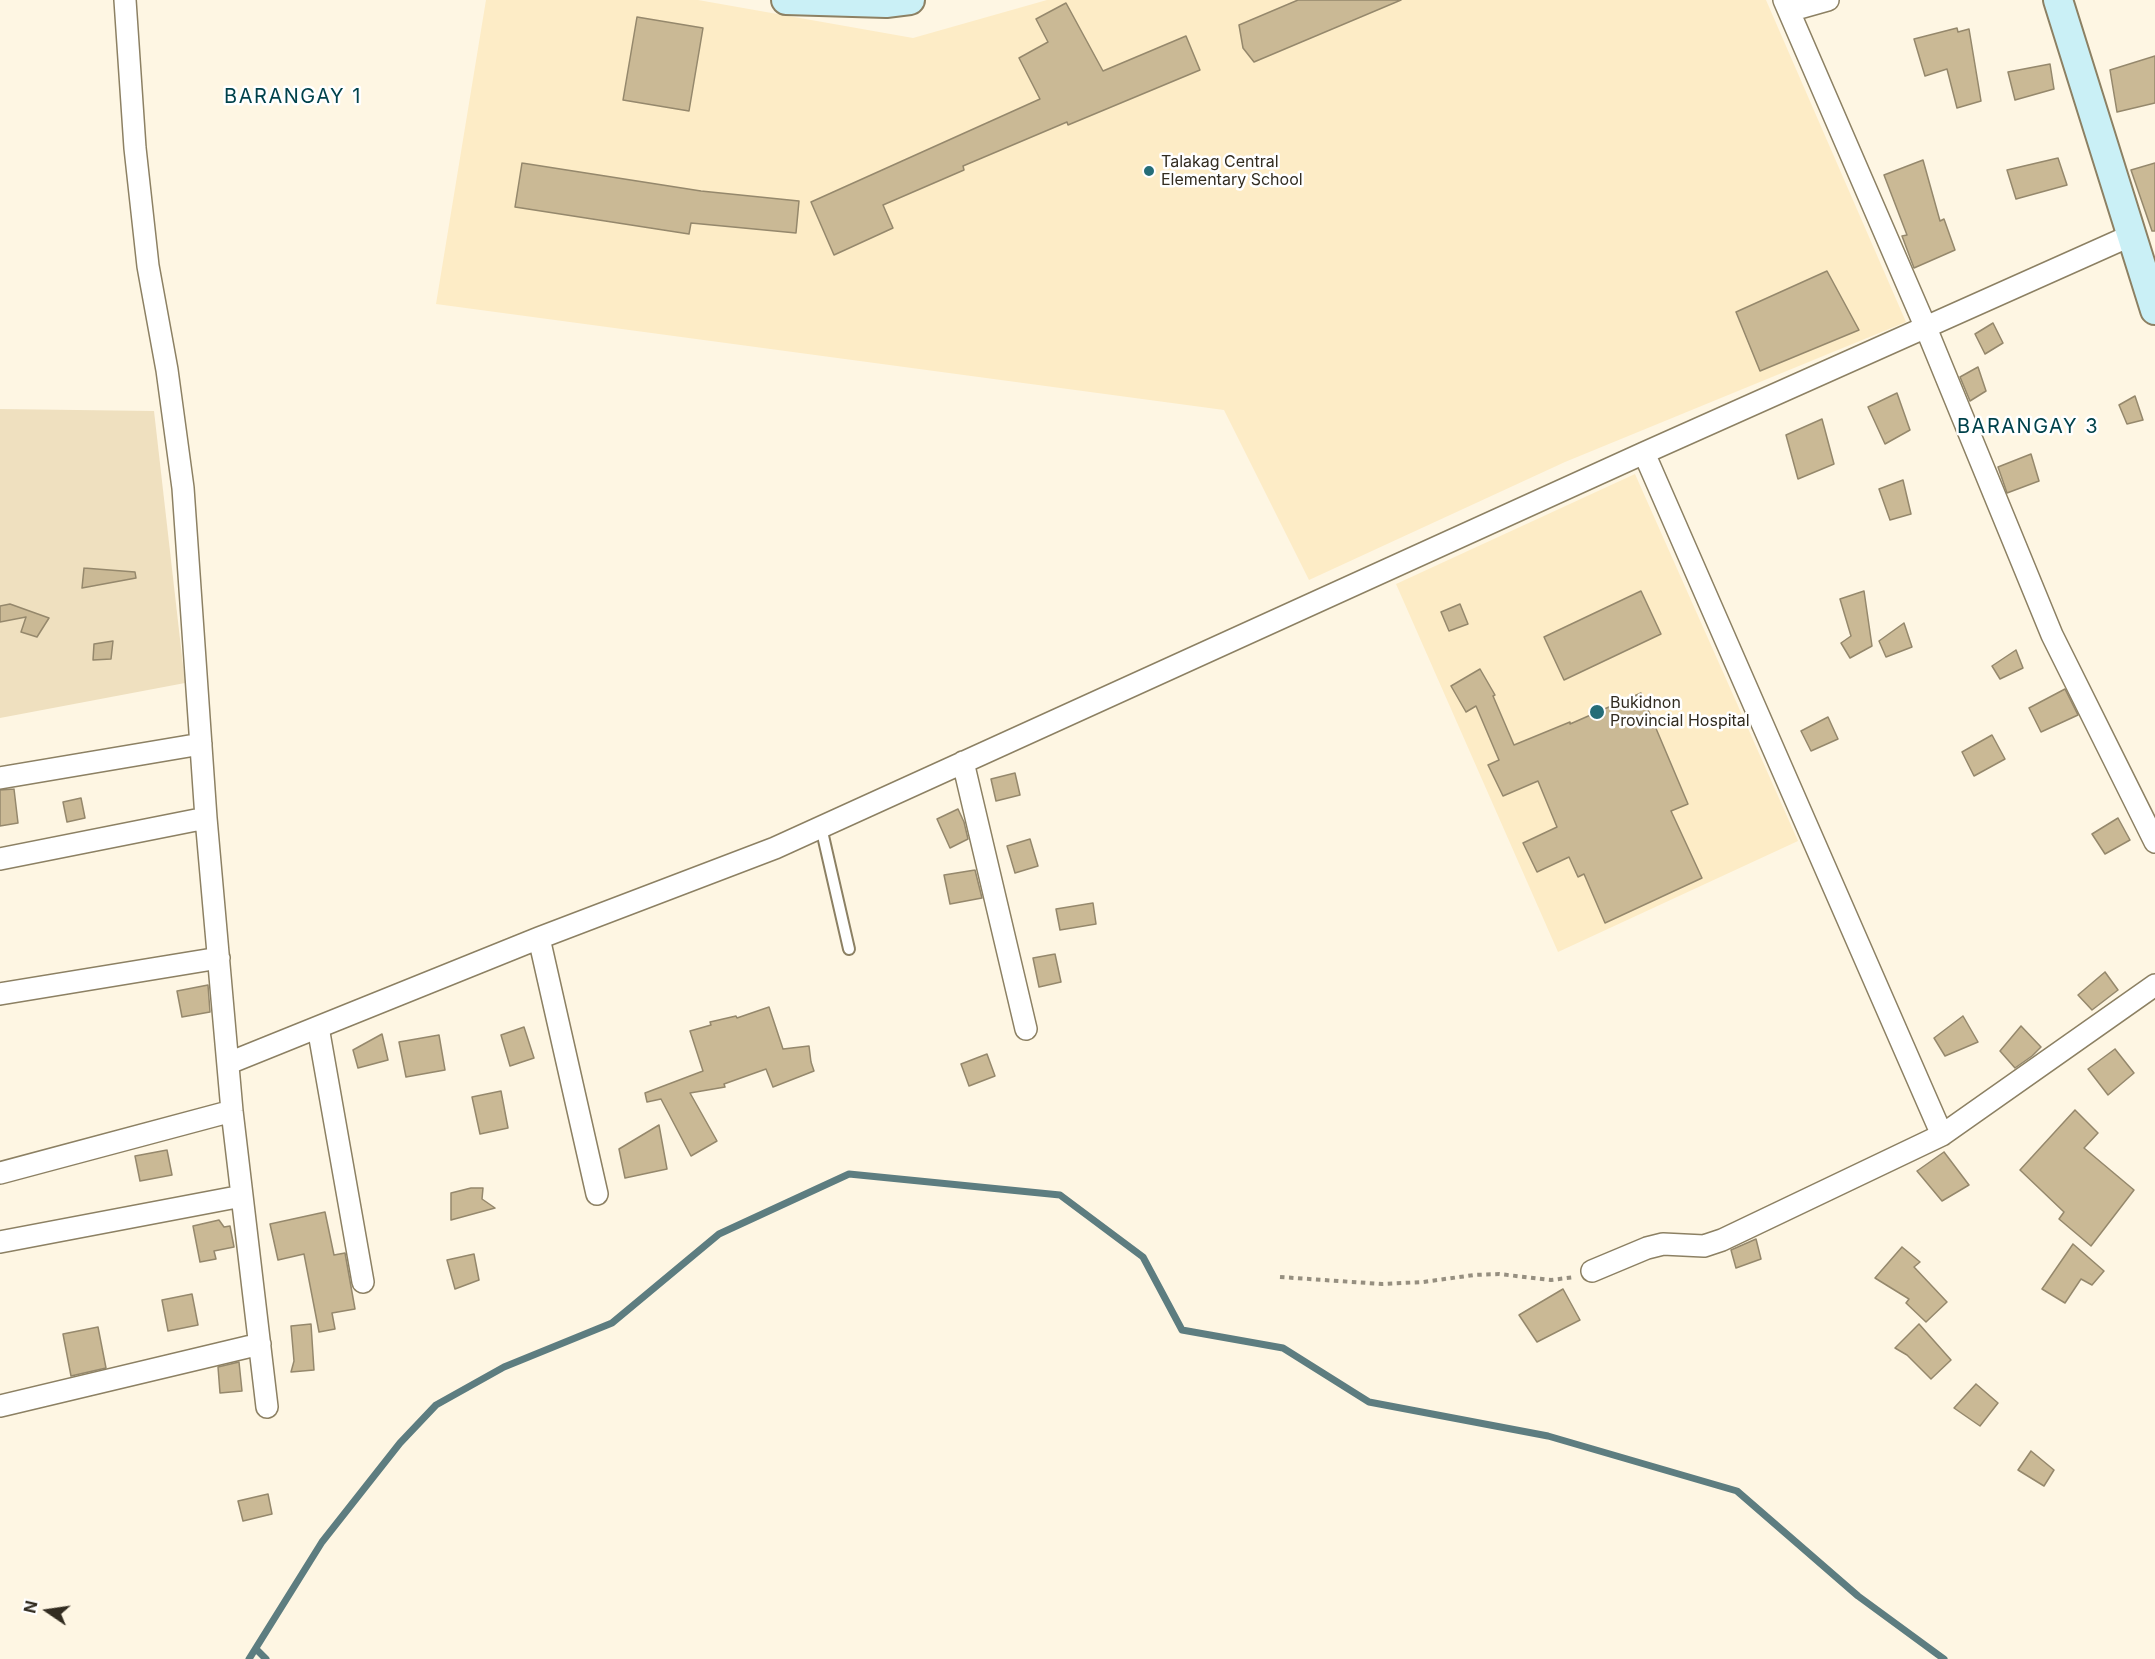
<!DOCTYPE html>
<style>
body{margin:0}
#map{position:relative;width:2155px;height:1659px;overflow:hidden;background:#fef6e3;font-family:Inter,sans-serif}
canvas{display:block}
.north{position:absolute;left:18px;top:1581px;width:60px;height:60px;-webkit-text-stroke:4px #fff;paint-order:stroke;rotate:283deg;font-size:16px;font-weight:700;line-height:24px;text-align:center;color:#322c20}
.north::after{content:'';display:block;margin:auto;width:21px;height:27px;background:#322c20;clip-path:polygon(50% 0,100% 100%,50% 72%,0 100%)}
</style>
<div id="map">
<canvas width="2155" height="1659"></canvas>
<div class="north">N</div>
</div>
<script>
const ctx = document.querySelector('canvas').getContext('2d');
ctx.lineJoin = 'round';
function fillPath(path, color) {
  ctx.fillStyle = color;
  ctx.fill(path, 'evenodd');
}
function shape(rows) {
  const path = new Path2D();
  for (const r of rows) {
    path.moveTo(r[0], r[1]);
    for (let i = 2; i < r.length; i += 2) path.lineTo(r[i], r[i + 1]);
  }
  return path;
}
function trace(path, color, width, dash) {
  ctx.strokeStyle = color;
  ctx.lineWidth = width;
  ctx.lineCap = dash ? 'butt' : 'round';
  ctx.setLineDash(dash || []);
  ctx.stroke(path);
}
function drawText(font, color, halo, rows, align = 'center') {
  ctx.font = font + ' Inter,sans-serif';
  ctx.lineWidth = 5;
  ctx.setLineDash([]);
  ctx.textBaseline = 'middle';
  ctx.strokeStyle = halo;
  ctx.fillStyle = color;
  for (const [text, x, y, turn = 0] of rows) {
    ctx.save();
    ctx.translate(x, y);
    ctx.rotate((+turn || 0) * Math.PI / 180);
    ctx.textAlign = isNaN(turn) ? turn : align;
    if (halo) ctx.strokeText(text, 0, 0);
    ctx.fillText(text, 0, 0);
    ctx.restore();
  }
}
const built = shape([
 [486,0,698,0,913,38,1047,0,1766,0,1906,322,1565,462,1309,580,1224,410,436,304],
 [1635,474,1798,841,1558,952,1396,584]
]);
const green = shape([
 [0,409,154,411,185,683,0,718]
]);
const stream = shape([
 [256,1649,266,1659],
 [249,1659,322,1542,400,1443,436,1405,504,1367,612,1323,719,1234,849,1174,1060,1195,1143,1257,1182,1330,1283,1348,1369,1402,1548,1436,1737,1491,1858,1596,1944,1659]
]);
const building = shape([
 [1298,0,1401,0,1254,62,1243,48,1239,25,1298,0],
 [1066,3,1103,71,1186,36,1200,70,1068,125,1067,122,963,166,964,170,883,205,893,228,834,255,811,202,1040,99,1019,58,1048,42,1036,19,1066,3],
 [637,17,703,28,689,111,623,100,637,17],
 [1957,28,1958,32,1969,29,1981,101,1957,108,1947,69,1925,76,1914,39,1957,28],
 [2155,56,2155,103,2117,112,2110,70,2155,56],
 [2050,64,2054,89,2015,100,2008,72,2050,64],
 [2058,158,2067,185,2016,199,2007,170,2058,158],
 [1923,160,1940,221,1944,219,1955,250,1914,268,1902,236,1907,235,1884,175,1923,160],
 [522,163,701,191,799,201,796,233,691,223,689,234,515,207,522,163],
 [2155,163,2155,231,2152,231,2131,170,2155,163],
 [1827,271,1859,330,1760,371,1736,312,1827,271],
 [1993,323,2003,343,1985,354,1975,334,1993,323],
 [1978,367,1986,391,1970,401,1960,377,1978,367],
 [1897,393,1910,430,1885,444,1868,407,1897,393],
 [2135,396,2143,420,2127,424,2119,405,2135,396],
 [1822,419,1834,464,1798,479,1786,435,1822,419],
 [2031,454,2039,481,2007,493,1998,467,2031,454],
 [1903,480,1911,514,1890,520,1879,489,1903,480],
 [84,568,135,572,136,578,82,588,84,568],
 [1641,591,1661,634,1564,680,1544,637,1641,591],
 [1864,591,1872,646,1850,658,1841,643,1851,636,1840,599,1864,591],
 [10,604,49,618,37,637,21,632,26,617,0,622,0,606,10,604],
 [1460,604,1468,624,1449,631,1441,612,1460,604],
 [1904,623,1912,647,1886,657,1879,641,1904,623],
 [113,641,111,659,93,660,94,644,113,641],
 [2016,650,2023,668,2000,679,1992,666,2016,650],
 [1480,669,1495,695,1493,696,1514,745,1570,722,1570,724,1641,693,1688,804,1671,811,1702,878,1605,923,1584,874,1578,877,1569,857,1537,872,1523,843,1557,827,1538,781,1503,796,1488,765,1499,760,1476,706,1466,712,1451,686,1480,669],
 [2065,689,2078,715,2041,732,2029,708,2065,689],
 [1828,717,1838,739,1811,751,1801,731,1828,717],
 [1992,735,2005,759,1974,776,1962,752,1992,735],
 [1015,773,1020,795,996,801,991,779,1015,773],
 [14,789,18,823,0,826,0,790,14,789],
 [81,798,85,818,67,822,63,802,81,798],
 [958,809,964,822,968,839,950,848,937,819,958,809],
 [2118,818,2130,840,2105,854,2092,834,2118,818],
 [1030,839,1038,866,1015,873,1007,846,1030,839],
 [975,870,982,898,950,904,944,875,975,870],
 [1093,903,1096,924,1060,930,1056,909,1093,903],
 [1055,954,1061,982,1039,987,1033,958,1055,954],
 [2105,972,2118,990,2092,1010,2078,995,2105,972],
 [208,985,210,1012,182,1017,177,991,208,985],
 [769,1007,783,1049,809,1046,811,1062,814,1071,773,1087,766,1069,724,1084,725,1087,690,1093,717,1141,691,1156,661,1099,647,1102,645,1093,703,1071,690,1031,711,1025,710,1022,736,1016,737,1018,769,1007],
 [1963,1016,1978,1042,1945,1056,1934,1038,1963,1016],
 [2021,1026,2041,1047,2032,1056,2015,1068,2000,1051,2021,1026],
 [524,1027,534,1058,510,1066,501,1035,524,1027],
 [382,1034,388,1060,358,1068,353,1050,382,1034],
 [439,1035,445,1070,406,1077,399,1042,439,1035],
 [2115,1049,2134,1073,2108,1095,2088,1069,2115,1049],
 [987,1054,995,1076,969,1086,961,1064,987,1054],
 [501,1091,508,1128,480,1134,472,1097,501,1091],
 [2075,1110,2098,1133,2084,1148,2134,1190,2091,1246,2059,1219,2064,1212,2020,1170,2075,1110],
 [659,1125,667,1169,625,1178,619,1149,659,1125],
 [167,1150,172,1175,140,1181,135,1156,167,1150],
 [1944,1152,1969,1185,1942,1201,1917,1171,1944,1152],
 [471,1188,483,1188,482,1199,495,1208,451,1220,451,1193,471,1188],
 [325,1212,334,1255,345,1253,355,1309,332,1313,335,1329,319,1332,304,1254,278,1260,270,1224,325,1212],
 [219,1220,224,1227,230,1226,234,1247,214,1251,216,1259,200,1262,193,1226,219,1220],
 [1756,1239,1761,1259,1736,1268,1731,1250,1756,1239],
 [2073,1244,2104,1271,2092,1285,2081,1279,2065,1303,2042,1289,2073,1244],
 [1902,1247,1920,1262,1914,1267,1947,1302,1926,1322,1906,1303,1909,1299,1875,1278,1902,1247],
 [474,1254,479,1280,455,1289,447,1260,474,1254],
 [1563,1289,1580,1320,1537,1342,1519,1315,1563,1289],
 [192,1294,198,1325,168,1331,162,1300,192,1294],
 [311,1324,314,1370,291,1372,294,1361,291,1326,311,1324],
 [1919,1324,1951,1360,1931,1379,1907,1355,1895,1348,1919,1324],
 [98,1327,106,1368,71,1376,63,1334,98,1327],
 [239,1362,242,1391,220,1393,218,1367,239,1362],
 [1976,1384,1998,1403,1980,1426,1954,1408,1976,1384],
 [2031,1451,2054,1470,2044,1486,2018,1470,2031,1451],
 [268,1494,272,1514,243,1521,238,1501,268,1494]
]);
const path = shape([
 [1280,1277,1382,1284,1423,1282,1474,1275,1499,1274,1551,1280,1575,1277]
]);
const lane = shape([
 [821,827,849,949]
]);
const street = shape([
 [125,0,135,148,148,266,167,370,183,488,206,818,232,1111,267,1407],
 [1784,0,1926,328,2052,635,2155,842],
 [1789,11,1828,0],
 [1644,453,1942,1135],
 [963,762,1026,1029],
 [0,778,201,744],
 [0,859,206,818],
 [539,938,597,1194],
 [0,994,219,958],
 [318,1027,363,1282],
 [229,1063,539,938,775,848,1644,453,2132,235],
 [0,1173,232,1111],
 [0,1242,242,1196],
 [1592,1271,1647,1248,1663,1244,1704,1246,1722,1240,1942,1135,2155,985],
 [0,1406,260,1344]
]);
const secondary = shape([
 [786,0,886,3,910,0],
 [2058,0,2155,310]
]);
const markers = [
 [1149,171,6,"#256d78"],
 [1597,712,8,"#256d78"]
];
const poiNames = [
 ["Talakag Central",1161,162],
 ["Elementary School",1161,180],
 ["Bukidnon",1610,703],
 ["Provincial Hospital",1610,721]
];
const quarterNames = [
 ["BARANGAY 1",293,97],
 ["BARANGAY 3",2028,427]
];
fillPath(built, '#fdecc6');
fillPath(green, '#efe0bf');
trace(stream, '#5d7d80', 7);
fillPath(building, '#cab995');
trace(building, '#95886c', 1.5);
trace(lane, '#8c8063', 14);
trace(street, '#8c8063', 24);
trace(secondary, '#8c8063', 32);
trace(path, '#968f80', 4, [4.5, 4.5]);
trace(lane, '#fff', 10);
trace(street, '#fff', 21);
trace(secondary, '#caf0f6', 28);
for (const [x, y, r, color] of markers) {
  const dot = new Path2D();
  dot.arc(x, y, r, 0, 2 * Math.PI);
  ctx.fillStyle = color;
  ctx.fill(dot);
  trace(dot, '#fff', 2);
}
drawText('16px', '#322c20', '#fff', poiNames, 'left');
ctx.letterSpacing = '1.5px';
drawText('20px', '#00424b', '#fff', quarterNames);
ctx.letterSpacing = '0px';
</script>
